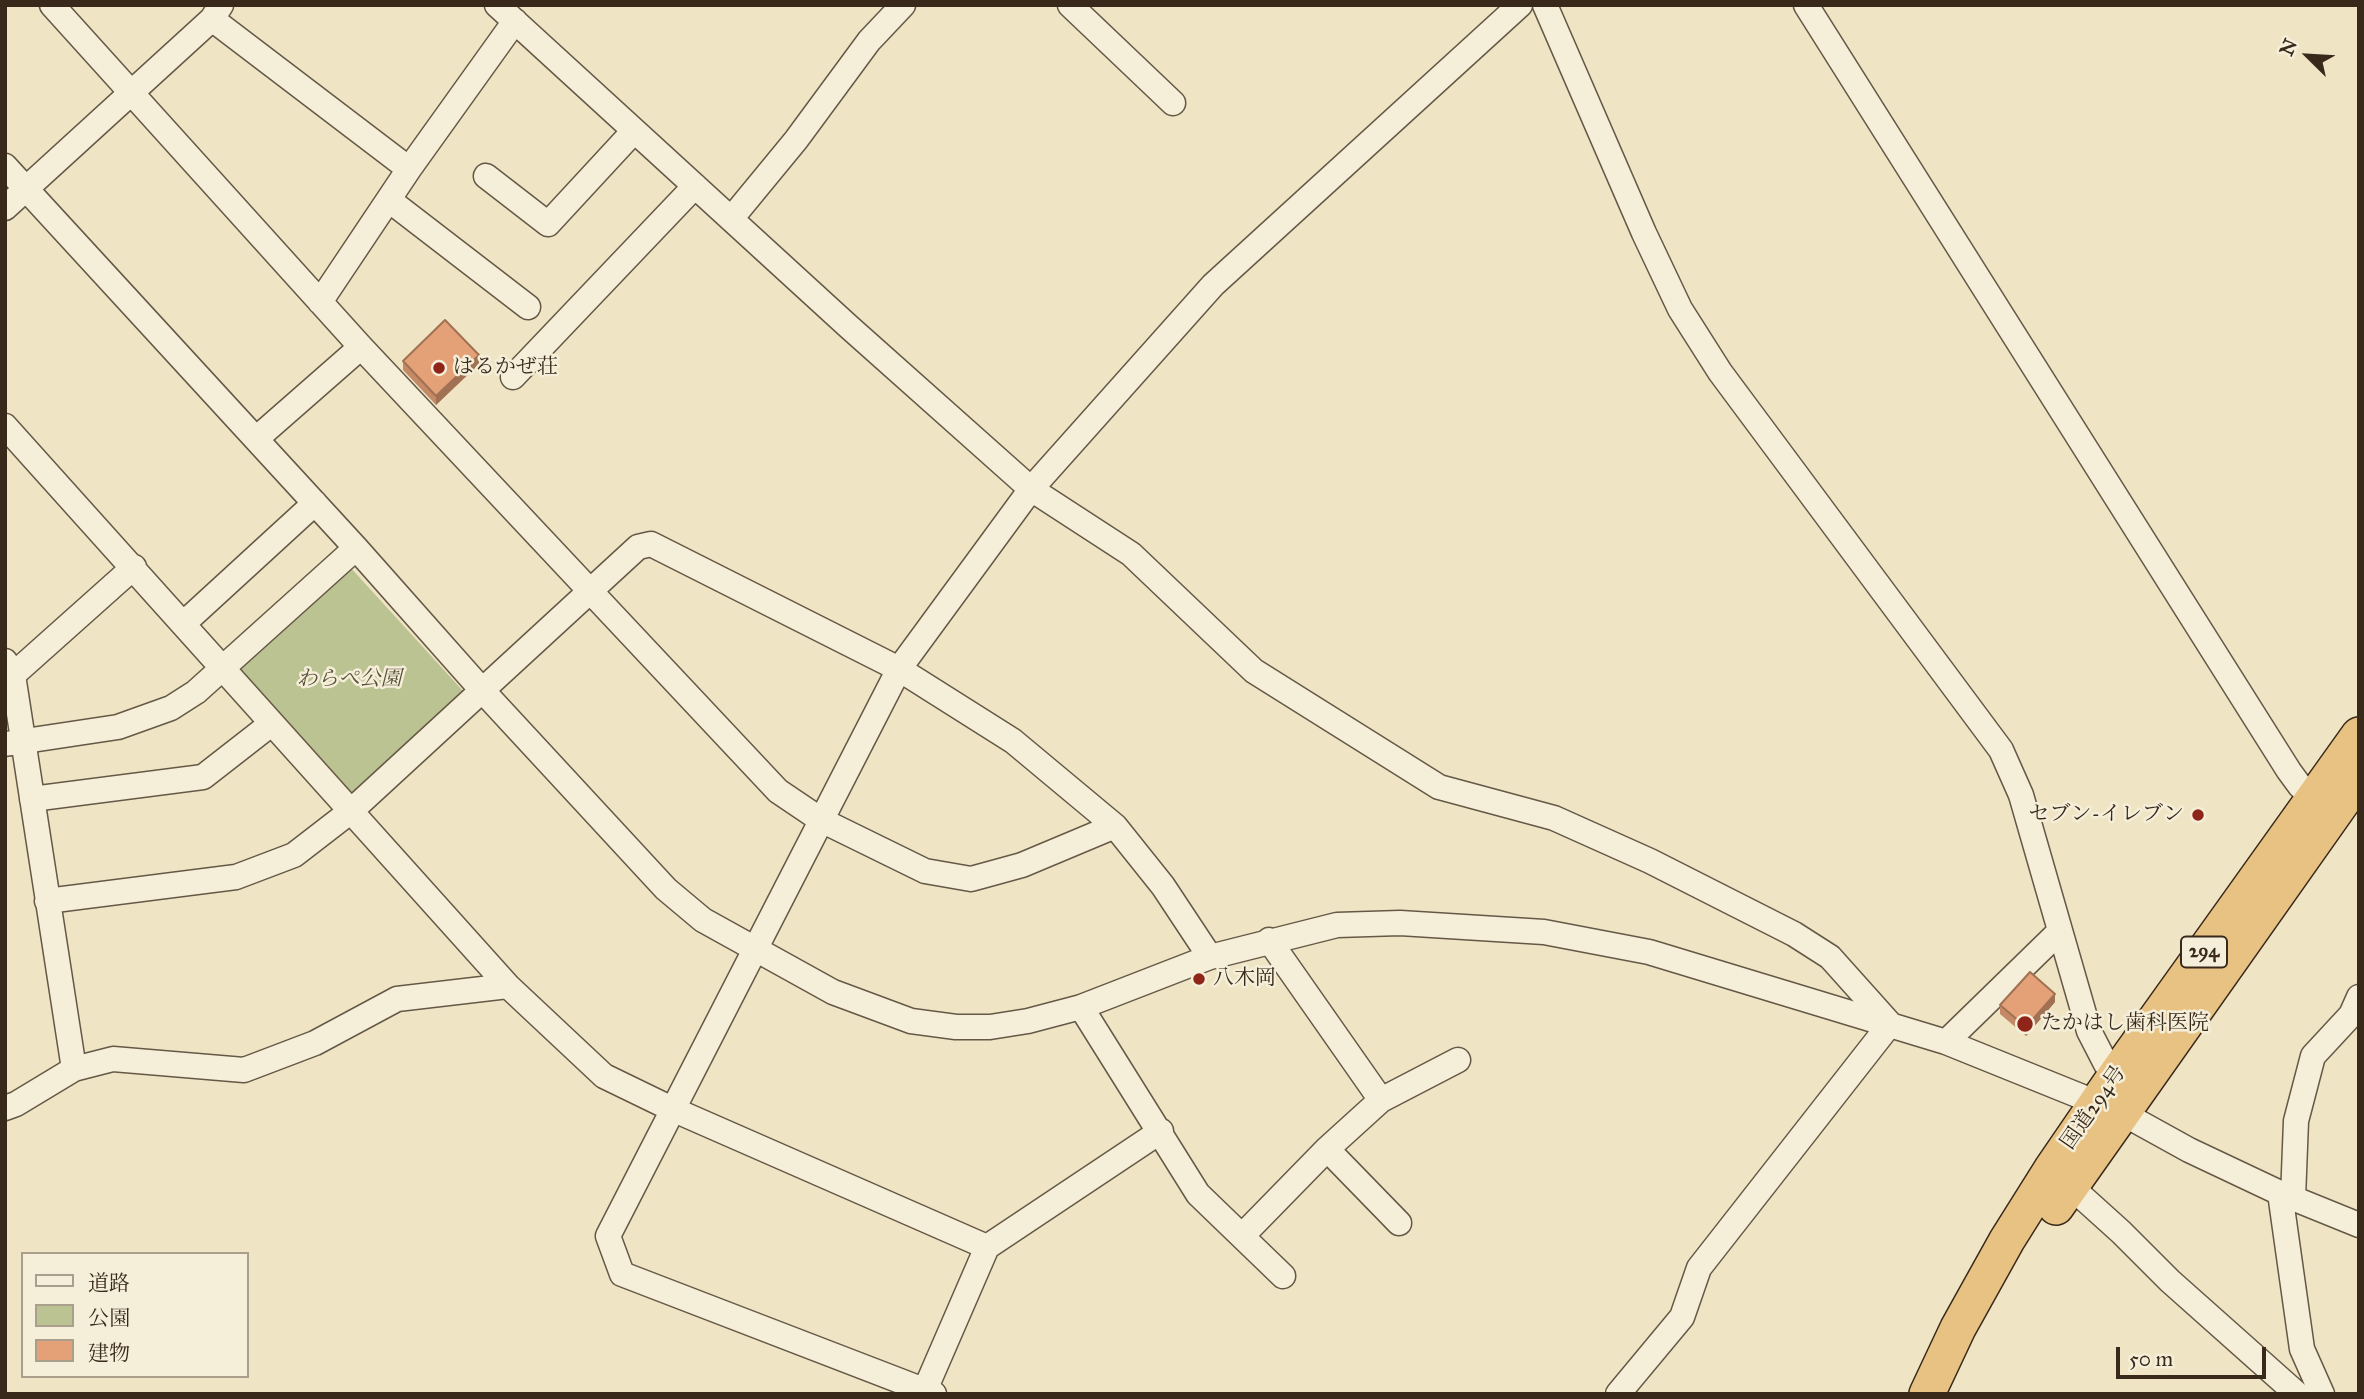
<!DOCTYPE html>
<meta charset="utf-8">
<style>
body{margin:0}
#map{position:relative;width:2364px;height:1399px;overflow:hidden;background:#efe5c5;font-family:"IM FELL Great Primer","Noto Serif JP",serif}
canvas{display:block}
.frame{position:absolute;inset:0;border:7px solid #39291b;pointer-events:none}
.legend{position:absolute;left:21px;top:1252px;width:228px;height:126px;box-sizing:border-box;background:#f5eed9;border:2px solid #aa9f8d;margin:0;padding:9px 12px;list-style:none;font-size:21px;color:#39291b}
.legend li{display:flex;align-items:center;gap:14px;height:35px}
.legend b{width:35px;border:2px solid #aa9f8d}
.north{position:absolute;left:2273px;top:21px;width:70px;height:70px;-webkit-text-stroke:5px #f5eed9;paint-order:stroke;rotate:294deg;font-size:19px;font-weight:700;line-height:28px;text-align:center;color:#39291b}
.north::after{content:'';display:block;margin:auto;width:24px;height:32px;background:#39291b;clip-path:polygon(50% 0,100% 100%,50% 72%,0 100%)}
.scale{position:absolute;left:2116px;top:1347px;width:150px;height:32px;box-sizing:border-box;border:4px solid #39291b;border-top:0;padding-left:9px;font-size:21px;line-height:24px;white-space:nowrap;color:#39291b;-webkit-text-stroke:5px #f5eed9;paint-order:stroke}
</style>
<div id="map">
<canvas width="2364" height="1399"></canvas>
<div class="frame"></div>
<ul class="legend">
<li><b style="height:9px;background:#f5eed9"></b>道路</li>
<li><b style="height:19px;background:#bcc392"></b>公園</li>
<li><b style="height:19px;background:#e4a177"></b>建物</li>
</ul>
<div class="north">N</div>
<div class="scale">50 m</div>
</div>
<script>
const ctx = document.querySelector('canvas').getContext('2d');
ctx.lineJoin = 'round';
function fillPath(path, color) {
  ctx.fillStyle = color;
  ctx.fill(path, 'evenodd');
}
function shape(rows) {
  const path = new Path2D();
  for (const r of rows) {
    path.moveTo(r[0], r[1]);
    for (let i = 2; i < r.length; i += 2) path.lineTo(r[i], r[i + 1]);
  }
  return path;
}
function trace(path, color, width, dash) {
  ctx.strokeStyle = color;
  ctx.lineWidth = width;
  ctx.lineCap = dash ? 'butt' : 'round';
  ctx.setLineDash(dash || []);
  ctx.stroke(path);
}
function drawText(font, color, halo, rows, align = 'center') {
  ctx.font = font + ' "IM FELL Great Primer","Noto Serif JP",serif';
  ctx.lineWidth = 5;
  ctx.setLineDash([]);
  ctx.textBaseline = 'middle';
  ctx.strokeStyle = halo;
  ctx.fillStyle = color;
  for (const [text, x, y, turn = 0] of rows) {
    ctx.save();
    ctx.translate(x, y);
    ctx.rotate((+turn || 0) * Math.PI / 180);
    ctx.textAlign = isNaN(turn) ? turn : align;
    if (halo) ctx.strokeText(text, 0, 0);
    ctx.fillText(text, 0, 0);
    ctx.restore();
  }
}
const green = shape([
 [350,567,464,692,351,796,237,672]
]);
const minor = shape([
 [52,5,361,347,778,791,821,820,925,871,971,879,1022,865,1115,826],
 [497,5,848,326,1031,489,1131,554,1254,671,1439,787,1554,818,1650,861,1794,934,1830,957,1890,1024,1699,1268,1682,1317,1618,1394],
 [1070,5,1173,103],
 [1545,5,1644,233,1680,309,1720,372,2001,750,2021,795,2089,1031,2106,1064,2116,1075],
 [1806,5,2289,771,2300,786,2326,809],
 [212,19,409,169],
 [5,166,356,548,481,689,666,889,703,920,833,992,911,1021,956,1027,990,1027,1028,1021,1081,1007,1210,957,1337,925,1400,923,1544,932,1649,952,1946,1042,2122,1113,2189,1150,2280,1193,2359,1225],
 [486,176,548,224,634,131],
 [389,200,528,307],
 [5,208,212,19,221,5],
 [731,219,796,140,869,41,903,5],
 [320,302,409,169,515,21],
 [513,377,695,186],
 [5,426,508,986,604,1076,672,1109,987,1247],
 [256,439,361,347],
 [183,624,315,503],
 [5,661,13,675,74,1069],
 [13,675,134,567],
 [5,744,118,727,171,708,196,692,356,548],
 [32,799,203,777,271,724],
 [47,901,236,877,294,855,351,811,638,547,651,544,899,669,1013,741,1115,826,1163,886,1210,957],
 [1081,1007,1198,1194,1283,1276],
 [1946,1042,2060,931],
 [1381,1100,1458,1060],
 [5,1108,16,1104,74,1069,113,1059,244,1070,315,1043,397,999,508,986],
 [1327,1149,1399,1223],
 [2060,1177,2121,1232,2170,1281,2297,1394],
 [2280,1193,2302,1349,2322,1394],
 [2293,1198,2296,1121,2313,1056,2351,1015,2359,997],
 [1242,1236,1327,1149,1381,1100,1269,940],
 [925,1390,987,1247,1161,1131],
 [934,1394,622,1274,608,1236,899,669,1031,489,1213,285,1520,5]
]);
const highway = shape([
 [2056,1207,2359,778],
 [1927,1394,1958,1328,2007,1240,2051,1170,2116,1075,2359,735]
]);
const wall = shape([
 [403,361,479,364,436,405,403,370],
 [2055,1002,2026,1036,2000,1014,2000,1005]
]);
const shadedWall = shape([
 [479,355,479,364,436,405,436,396],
 [2055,994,2055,1002,2026,1036,2026,1027]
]);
const building = shape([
 [445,320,479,355,436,396,403,361,445,320],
 [2030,972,2055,994,2026,1027,2000,1005,2030,972]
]);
const markers = [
 [439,368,7,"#8f2418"],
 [2198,815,7,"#8f2418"],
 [1199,979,7,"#8f2418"],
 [2025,1024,9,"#8f2418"]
];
const shields = [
 [2204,952,46]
];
const shieldNames = [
 ["294",2204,952]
];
const poiNames = [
 ["はるかぜ荘",453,368],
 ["セブン-イレブン",2184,815,"right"],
 ["八木岡",1213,979],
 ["たかはし歯科医院",2041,1024]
];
const parkNames = [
 ["わらぺ公園",349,680]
];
const streetNames = [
 ["国道294号",2094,1108,-55]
];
fillPath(green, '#bcc392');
trace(minor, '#665846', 27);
trace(highway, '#39291b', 38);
trace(minor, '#f5eed9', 24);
trace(highway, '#e8c282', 35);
fillPath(wall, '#c48a66');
fillPath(shadedWall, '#a07153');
fillPath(building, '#e4a177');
trace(building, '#a07153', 2);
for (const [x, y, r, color] of markers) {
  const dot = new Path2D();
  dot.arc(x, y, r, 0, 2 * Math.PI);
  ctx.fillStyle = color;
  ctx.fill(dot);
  trace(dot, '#f5eed9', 2.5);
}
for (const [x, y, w] of shields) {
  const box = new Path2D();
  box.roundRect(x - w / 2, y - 15.5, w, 31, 5);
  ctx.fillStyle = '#f5eed9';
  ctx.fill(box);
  trace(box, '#39291b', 2);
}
drawText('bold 19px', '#39291b', null, shieldNames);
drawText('21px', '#39291b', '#f5eed9', poiNames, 'left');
drawText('italic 21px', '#5a5039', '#f5eed9', parkNames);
drawText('21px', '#39291b', '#f5eed9', streetNames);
</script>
